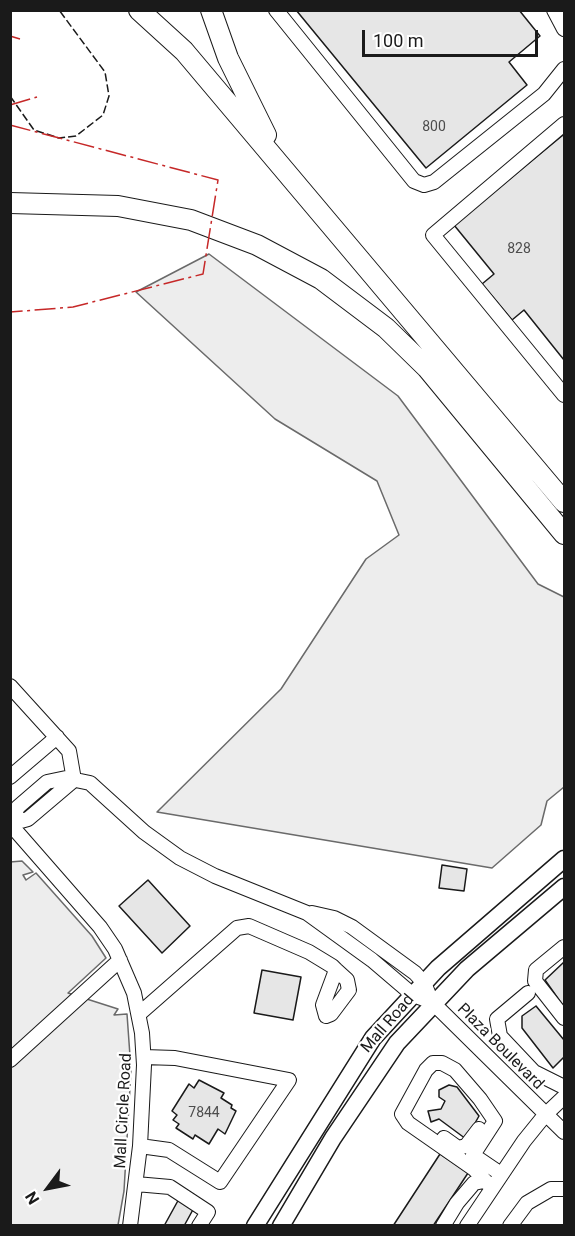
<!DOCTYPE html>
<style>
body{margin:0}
#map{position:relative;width:575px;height:1236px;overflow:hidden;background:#fff;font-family:Roboto,sans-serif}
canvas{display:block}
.frame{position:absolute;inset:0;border:12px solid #1a1a1a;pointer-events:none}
.north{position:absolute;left:18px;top:1158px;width:60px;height:60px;-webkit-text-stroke:4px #fff;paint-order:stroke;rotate:238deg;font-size:16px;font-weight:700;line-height:24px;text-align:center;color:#1a1a1a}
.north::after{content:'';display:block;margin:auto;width:21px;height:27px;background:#1a1a1a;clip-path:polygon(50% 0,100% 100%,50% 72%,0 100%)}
.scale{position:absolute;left:362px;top:30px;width:176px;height:27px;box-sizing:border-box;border:3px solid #1a1a1a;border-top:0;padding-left:8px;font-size:18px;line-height:21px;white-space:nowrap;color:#1a1a1a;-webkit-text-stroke:4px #fff;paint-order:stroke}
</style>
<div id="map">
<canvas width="575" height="1236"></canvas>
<div class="frame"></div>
<div class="north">N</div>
<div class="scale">100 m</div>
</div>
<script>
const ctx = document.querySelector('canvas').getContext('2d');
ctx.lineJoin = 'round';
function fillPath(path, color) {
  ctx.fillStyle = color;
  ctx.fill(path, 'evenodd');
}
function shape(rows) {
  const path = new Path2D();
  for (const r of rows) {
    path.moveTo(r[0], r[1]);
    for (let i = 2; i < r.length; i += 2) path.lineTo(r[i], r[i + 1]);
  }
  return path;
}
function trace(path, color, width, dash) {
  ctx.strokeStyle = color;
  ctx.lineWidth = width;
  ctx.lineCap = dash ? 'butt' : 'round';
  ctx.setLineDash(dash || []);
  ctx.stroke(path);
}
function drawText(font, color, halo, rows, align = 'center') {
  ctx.font = font + ' Roboto,sans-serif';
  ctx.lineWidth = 4.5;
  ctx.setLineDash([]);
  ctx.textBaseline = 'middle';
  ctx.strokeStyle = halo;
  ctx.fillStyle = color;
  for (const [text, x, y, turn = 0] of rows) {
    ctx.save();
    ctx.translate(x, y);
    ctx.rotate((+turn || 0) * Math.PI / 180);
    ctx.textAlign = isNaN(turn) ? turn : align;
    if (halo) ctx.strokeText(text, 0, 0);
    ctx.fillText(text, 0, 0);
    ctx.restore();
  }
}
const built = shape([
 [209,254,398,396,538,584,564,597,564,787,547,801,541,825,492,868,157,812,281,689,366,559,399,535,377,481,275,419,136,292,209,254],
 [22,861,33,872,23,875,26,880,36,873,92,936,106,958,68,993,118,1009,114,1015,127,1014,131,1070,124,1191,118,1225,11,1226,10,862,22,861]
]);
const building = shape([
 [296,10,519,10,540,36,509,62,527,85,426,168,296,10],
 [563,135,564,137,564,360,524,310,512,320,482,284,494,274,454,225,563,135],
 [442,865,467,869,464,891,439,888,442,865],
 [148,880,190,926,162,953,119,906,148,880],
 [564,962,564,1007,545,980,564,962],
 [262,970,301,977,293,1020,254,1013,262,970],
 [536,1006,564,1040,564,1057,553,1068,522,1028,522,1016,536,1006],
 [199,1080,224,1093,221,1098,232,1105,231,1108,236,1111,225,1134,218,1129,209,1144,195,1135,193,1139,176,1128,179,1124,173,1120,177,1115,172,1111,189,1084,194,1088,199,1080],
 [449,1085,457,1087,479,1116,466,1139,439,1119,431,1122,428,1111,441,1109,445,1101,439,1097,439,1090,449,1085],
 [440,1154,468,1173,433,1226,393,1226,440,1154],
 [180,1197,195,1206,184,1226,164,1226,180,1197]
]);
const minor = shape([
 [276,10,414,181,424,185,434,182,544,94,564,69],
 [554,10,564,29],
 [564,124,433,235,564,395],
 [10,686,69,751,74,780],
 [10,777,57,737],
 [10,824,18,807,47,782,66,778,90,783,144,832,180,858,215,876,307,913,372,960,413,995,432,1002],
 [10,824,100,927,115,949,134,993,142,1033,144,1065,140,1146,130,1226],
 [10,824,28,819,74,780],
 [312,913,334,918,352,927,415,973,424,983,432,1002,564,1132],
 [564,947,536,970,535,981,564,1018],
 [528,993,497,1019,500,1036,534,1072,564,1087],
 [139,1014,237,928,249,926,309,952,332,966,336,970,347,980,349,990,331,1014,326,1016,323,1005,336,970],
 [10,1060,120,960],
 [444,1138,458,1148,466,1146,479,1129],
 [140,1146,169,1150,220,1182,289,1080,175,1058,144,1057],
 [136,1184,170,1187,208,1212,199,1226],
 [492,1188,474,1169,408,1123,402,1114,426,1070,433,1063,442,1063,455,1070,480,1099,495,1121,473,1155,501,1174],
 [443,1226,457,1203,474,1183,484,1181],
 [467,1226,524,1141,545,1115,564,1097],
 [510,1226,527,1203,551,1189,564,1189]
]);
const major = shape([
 [255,1226,373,1038,438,968,564,859],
 [281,1226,333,1138,397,1043,467,969,564,887]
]);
const highway = shape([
 [139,10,184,51,564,502],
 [211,10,228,58,266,135],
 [10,203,118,206,191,220,257,245,321,279,386,328,427,368,564,534]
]);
const fence = shape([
 [10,96,34,130,59,138,76,136,103,115,109,96,105,72,59,10]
]);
const power = shape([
 [10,36,20,39],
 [10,105,37,97],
 [10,125,218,180,203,274,73,307,10,312]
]);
const numberNames = [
 ["800",434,127],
 ["828",519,249],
 ["7844",204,1113]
];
const streetNames = [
 ["Mall Road",388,1024,-49],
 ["Plaza Boulevard",500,1047,45],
 ["Mall Circle Road",124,1111,-87]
];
fillPath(built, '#ededed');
trace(built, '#6a6a6a', 1.5);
fillPath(building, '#e6e6e6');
trace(building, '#1a1a1a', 1.5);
trace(minor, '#1a1a1a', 16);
trace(major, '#1a1a1a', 19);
trace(highway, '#1a1a1a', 22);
trace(minor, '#fff', 14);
trace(major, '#fff', 16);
trace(highway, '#fff', 20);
trace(fence, '#1a1a1a', 1.5, [8, 3]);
trace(power, '#c62828', 1.5, [21, 4.5, 3, 4.5]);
drawText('14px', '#4d4d4d', null, numberNames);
drawText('16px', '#1a1a1a', '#fff', streetNames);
</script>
